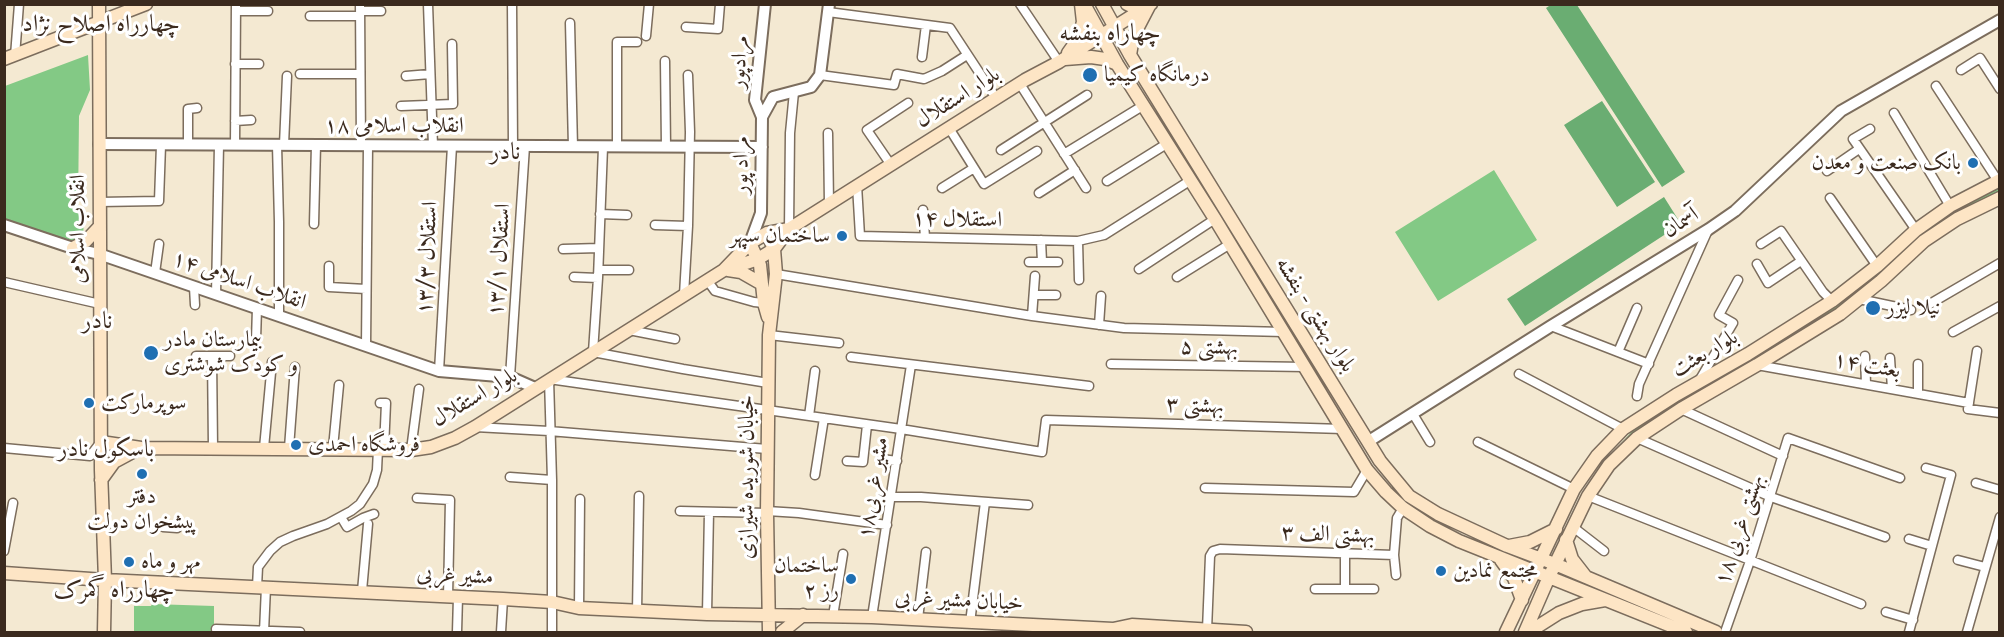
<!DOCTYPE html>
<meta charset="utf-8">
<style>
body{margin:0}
#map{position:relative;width:2004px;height:637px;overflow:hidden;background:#f4e9d2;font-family:"Gentium Book Plus",serif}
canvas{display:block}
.frame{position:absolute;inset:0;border:6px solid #3b2a1e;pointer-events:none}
</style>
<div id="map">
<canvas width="2004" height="637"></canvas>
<div class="frame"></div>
</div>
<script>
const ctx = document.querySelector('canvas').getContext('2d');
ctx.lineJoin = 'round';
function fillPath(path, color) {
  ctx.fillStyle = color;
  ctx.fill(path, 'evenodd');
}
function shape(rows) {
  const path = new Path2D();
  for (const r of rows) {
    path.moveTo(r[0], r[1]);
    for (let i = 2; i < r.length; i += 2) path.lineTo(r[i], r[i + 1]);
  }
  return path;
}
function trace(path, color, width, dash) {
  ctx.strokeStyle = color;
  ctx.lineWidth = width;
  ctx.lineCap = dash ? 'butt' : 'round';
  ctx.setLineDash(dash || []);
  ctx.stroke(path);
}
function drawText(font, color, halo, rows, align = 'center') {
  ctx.font = font + ' "Gentium Book Plus",Amiri,serif';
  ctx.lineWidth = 6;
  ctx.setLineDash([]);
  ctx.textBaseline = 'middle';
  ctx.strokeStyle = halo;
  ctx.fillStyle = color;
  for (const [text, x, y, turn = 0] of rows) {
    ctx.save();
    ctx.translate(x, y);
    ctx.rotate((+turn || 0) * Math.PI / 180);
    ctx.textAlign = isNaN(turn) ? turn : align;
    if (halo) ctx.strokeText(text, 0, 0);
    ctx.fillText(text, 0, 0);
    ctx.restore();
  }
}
const green = shape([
 [88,55,90,90,79,116,78,211,84,220,83,236,72,244,5,219,5,86],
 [1494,170,1537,240,1438,301,1395,232],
 [1999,187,1999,192,1941,222,1830,314,1654,419,1605,461,1637,426,1654,414,1802,330,1862,286,1912,241,1945,215],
 [152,604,214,606,214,632,134,632,134,606,151,606]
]);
const forest = shape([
 [1552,4,1577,5,1685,172,1662,187,1546,8],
 [1602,101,1655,182,1617,207,1564,125],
 [1664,197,1681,224,1525,326,1507,299]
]);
const minor = shape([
 [360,4,361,145],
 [428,4,433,146],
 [512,4,513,146],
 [1020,4,1059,62],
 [236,11,268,11],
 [360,11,381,11],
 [828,12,950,28,996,98],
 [310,16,360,16],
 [570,23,573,147],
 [686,27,718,29,720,4],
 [646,36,649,4],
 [15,56,19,4],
 [922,57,926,25],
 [665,61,666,147],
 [235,64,259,64],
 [1961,70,1980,58,2000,89],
 [300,74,359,74],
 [820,75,894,85,897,74,924,79,942,71,967,55],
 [406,76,430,74],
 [1020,84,1086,188],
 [1936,86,1998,181],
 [401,106,453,104,452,44],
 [1894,113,1950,206],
 [235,121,251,120],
 [949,128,984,184,1037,151],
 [1870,129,1853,139,1916,230],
 [828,133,829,204],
 [188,144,188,109,197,108],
 [235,145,236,4],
 [277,145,279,222,279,316],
 [284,145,287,76],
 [603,147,598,278,593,352,683,369,768,383],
 [617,147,617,42,637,42],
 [1001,150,1087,95],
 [1064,154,1144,105],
 [891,165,867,130,908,103],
 [1827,171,1859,149],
 [1107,181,1168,143],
 [857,185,860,236,1078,241,1104,235,1191,180],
 [942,188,974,168],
 [1039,193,1075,170],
 [1830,198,1877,266],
 [99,202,159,201,161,145],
 [923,210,925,237],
 [600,214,627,215],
 [314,224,316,145],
 [655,225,688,226],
 [789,229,790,133,794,92],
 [1041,240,1042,262],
 [1078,241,1079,280],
 [1761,244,1781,231,1823,292,1832,301],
 [563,249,599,248],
 [1029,262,1058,262],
 [1757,264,1768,283,1801,261],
 [329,266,329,287,366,289],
 [1139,269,1215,219],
 [599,270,629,270],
 [155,273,159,244],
 [776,274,1032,316,1124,328,1284,332],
 [574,277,598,278],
 [1177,277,1230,244],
 [707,280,715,291,754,302,764,303],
 [4,282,100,304],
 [194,287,195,305],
 [216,294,219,145],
 [684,295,688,226,690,132,688,75],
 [1034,295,1056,295],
 [1859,299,1911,310],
 [1928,305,2000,263],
 [1032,316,1035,276],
 [1099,325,1101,296],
 [1551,326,1649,364],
 [629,330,675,339],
 [1953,332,2000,306],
 [769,335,839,343],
 [256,340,257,308],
 [366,346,368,146],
 [1977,351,1968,409,2000,413],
 [1618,352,1637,308],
 [196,356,230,356],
 [212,356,213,448],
 [1865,356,1866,384],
 [851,357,1089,386],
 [1890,358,1892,389],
 [1111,364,1306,367],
 [1757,365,1969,403],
 [439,371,452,146],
 [1519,374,1623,429],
 [510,377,525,146],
 [1699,381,1733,323,1719,315,1738,280],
 [1918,393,1918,364],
 [1637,396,1639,384,1708,230],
 [380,403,386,403,384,449],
 [1681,409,1783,456],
 [1413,414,1430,442],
 [809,416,815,371],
 [475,427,549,431,767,449],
 [1637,438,1771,497,1885,537],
 [1478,442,1574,489],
 [4,448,90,456,100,443],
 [264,448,272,362],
 [289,448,295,367],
 [333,448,339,385],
 [411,450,419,389],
 [882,459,897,461],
 [847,461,863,462,867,425],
 [815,475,824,418],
 [510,477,552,480],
 [1976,483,2000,490],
 [1205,488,1354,492,1367,470],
 [1588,496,1861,604],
 [891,497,921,497,1028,505],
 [417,498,450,500,448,597],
 [680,511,767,513],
 [767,511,799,513,887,525],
 [341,517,347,527,363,518,374,514],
 [163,527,177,528],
 [1573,527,1604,551],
 [1909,539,1932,546],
 [4,551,13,503],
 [1394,555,1396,575],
 [1958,560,1985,567],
 [257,587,258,567,270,551,280,542,293,536,327,524,351,511,360,504,373,484,377,470,378,449],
 [1315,589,1374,589],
 [1345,589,1345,554],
 [362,591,368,524],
 [579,608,580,499],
 [637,611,639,496],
 [1886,612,1913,620],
 [707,614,709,512],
 [833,616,843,554],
 [872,617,911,365],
 [918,619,926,552],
 [970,623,985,502],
 [216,629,300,632],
 [1207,630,1210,556,1213,551,1220,549,1394,555,1397,518,1403,508],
 [264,632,266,587],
 [457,632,458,597],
 [501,632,503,599],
 [552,632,552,480,549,379,901,429,1042,452,1046,420,1343,429],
 [1725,632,1750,561,1788,438,1900,478],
 [1909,632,1951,475,1926,468],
 [1967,632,2000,517]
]);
const tertiary = shape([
 [762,117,773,97,811,87,820,75,829,4],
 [99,144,762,147],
 [4,225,73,248,99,254,439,371,510,377,535,388],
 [750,243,761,213,762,117,755,100,765,4],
 [1369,441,1551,326,1709,229,1735,211,1841,111,2000,20]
]);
const secondary = shape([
 [99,4,101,470,105,580,104,632],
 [1084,4,1117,64,1215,219,1367,470,1386,492,1403,508,1430,526,1459,541,1686,632],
 [1102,4,1130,55,1380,461,1409,496,1438,514,1507,546,1555,564,1716,632],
 [1127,4,1131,6,1149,6,1137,29,1132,43,1130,55],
 [1068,53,1078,39,1083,22,1081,4],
 [4,59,146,4],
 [1065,59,1091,57,1105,59,1117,64],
 [767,233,774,249,776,274,769,335,767,513,769,632],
 [750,243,760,265,764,303,768,317],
 [73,248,86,241,100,226],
 [728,269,758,259,774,249,789,229],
 [728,270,741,272,762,284],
 [101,442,141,448,411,450,431,447,455,438,475,427,724,270,750,243,767,233,789,229,1025,80,1059,62,1151,4],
 [101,480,114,462,140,448],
 [1566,540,1572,559,1586,577],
 [1509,546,1530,542,1556,529],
 [1501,560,1514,578,1522,600],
 [4,573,105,580,503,599,552,602,579,608,707,614,872,617,1113,629,1132,625,1246,632],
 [782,632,803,615],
 [1506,632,1574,489,1597,456,1623,429,1676,395,1748,354,1832,301,1877,266,1916,230,1950,206,2000,180],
 [1525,632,1549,577,1588,496,1609,465,1637,438,1681,409,1757,365,1840,314,1881,281,1924,241,1957,219,2000,198],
 [1529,632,1559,613,1582,604,1605,600]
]);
const markers = [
 [1090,75,8,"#1f6fb2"],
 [1973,163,6,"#1f6fb2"],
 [842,236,6,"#1f6fb2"],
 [1873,308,8,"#1f6fb2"],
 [151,353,8,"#1f6fb2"],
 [89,403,6,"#1f6fb2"],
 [296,445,6,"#1f6fb2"],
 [142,474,6,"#1f6fb2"],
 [129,562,6,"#1f6fb2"],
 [1441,571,6,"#1f6fb2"],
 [851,579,6,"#1f6fb2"]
];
const streetNames = [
 ["مرادپور",740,62,-85],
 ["بلوار استقلال",958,98,-32],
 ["۱۸ انقلاب اسلامی",394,126],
 ["مراد پور",742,165,-89],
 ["استقلال ۱۴",957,220,1],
 ["آسمان",1681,223,-32],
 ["انقلاب اسلامی",78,229,-90],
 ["۱۳/۳ استقلال",428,258,-87],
 ["۱۳/۱ استقلال",500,260,-86],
 ["۱۴ انقلاب اسلامی",239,281,19],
 ["بلوار بهشتی - بنفشه",1315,315,58],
 ["بهشتی ۵",1209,348,1],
 ["بلوار بعثت",1705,354,-30],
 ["بعثت ۱۴",1867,366,10],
 ["بلوار استقلال",475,398,-30],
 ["بهشتی ۳",1195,406,2],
 ["خیابان شوریده شیرازی",747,477,-90],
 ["مشیر غربی۱۸",874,488,-81],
 ["بهشتی غربی ۱۸",1740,530,-72],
 ["بهشتی الف ۳",1328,535,2],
 ["مشیر غربی",455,576,3],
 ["خیابان مشیر غربی",959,601,3]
];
const poiNames = [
 ["درمانگاه کیمیا",1104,75],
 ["بانک صنعت و معدن",1961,163,"right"],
 ["ساختمان سپهر",830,236,"right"],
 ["نیلا لیزر",1886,308],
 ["بیمارستان مادر",164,340],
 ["و کودک شوشتری",164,365],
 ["سوپرمارکت",101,403],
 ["فروشگاه احمدی",308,445],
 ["دفتر",142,497,"center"],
 ["پیشخوان دولت",142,522,"center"],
 ["مهر و ماه",141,562],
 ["ساختمان",839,566,"right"],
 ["رز ۲",839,591,"right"],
 ["مجتمع نمادین",1453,571]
];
const neighbourhoodNames = [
 ["چهارراه اصلاح نژاد",101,25],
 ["چهاراه بنفشه",1110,34],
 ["نادر",505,153],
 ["نادر",97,322],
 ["باسکول نادر",106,450],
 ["چهارراه گمرک",114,591]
];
fillPath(green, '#83c985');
fillPath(forest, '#6aad72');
trace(minor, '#7c6d5d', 11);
trace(tertiary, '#7c6d5d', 14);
trace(secondary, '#7c6d5d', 15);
trace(minor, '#fff', 8);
trace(tertiary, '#fff', 10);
trace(secondary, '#fde5c5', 12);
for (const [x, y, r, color] of markers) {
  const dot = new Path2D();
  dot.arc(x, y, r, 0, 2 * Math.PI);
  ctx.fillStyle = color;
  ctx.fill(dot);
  trace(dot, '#fff', 2);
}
drawText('22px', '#3b2a1e', '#fff', streetNames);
drawText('22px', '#3b2a1e', '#fff', poiNames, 'left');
drawText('24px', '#3b2a1e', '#fff', neighbourhoodNames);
</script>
